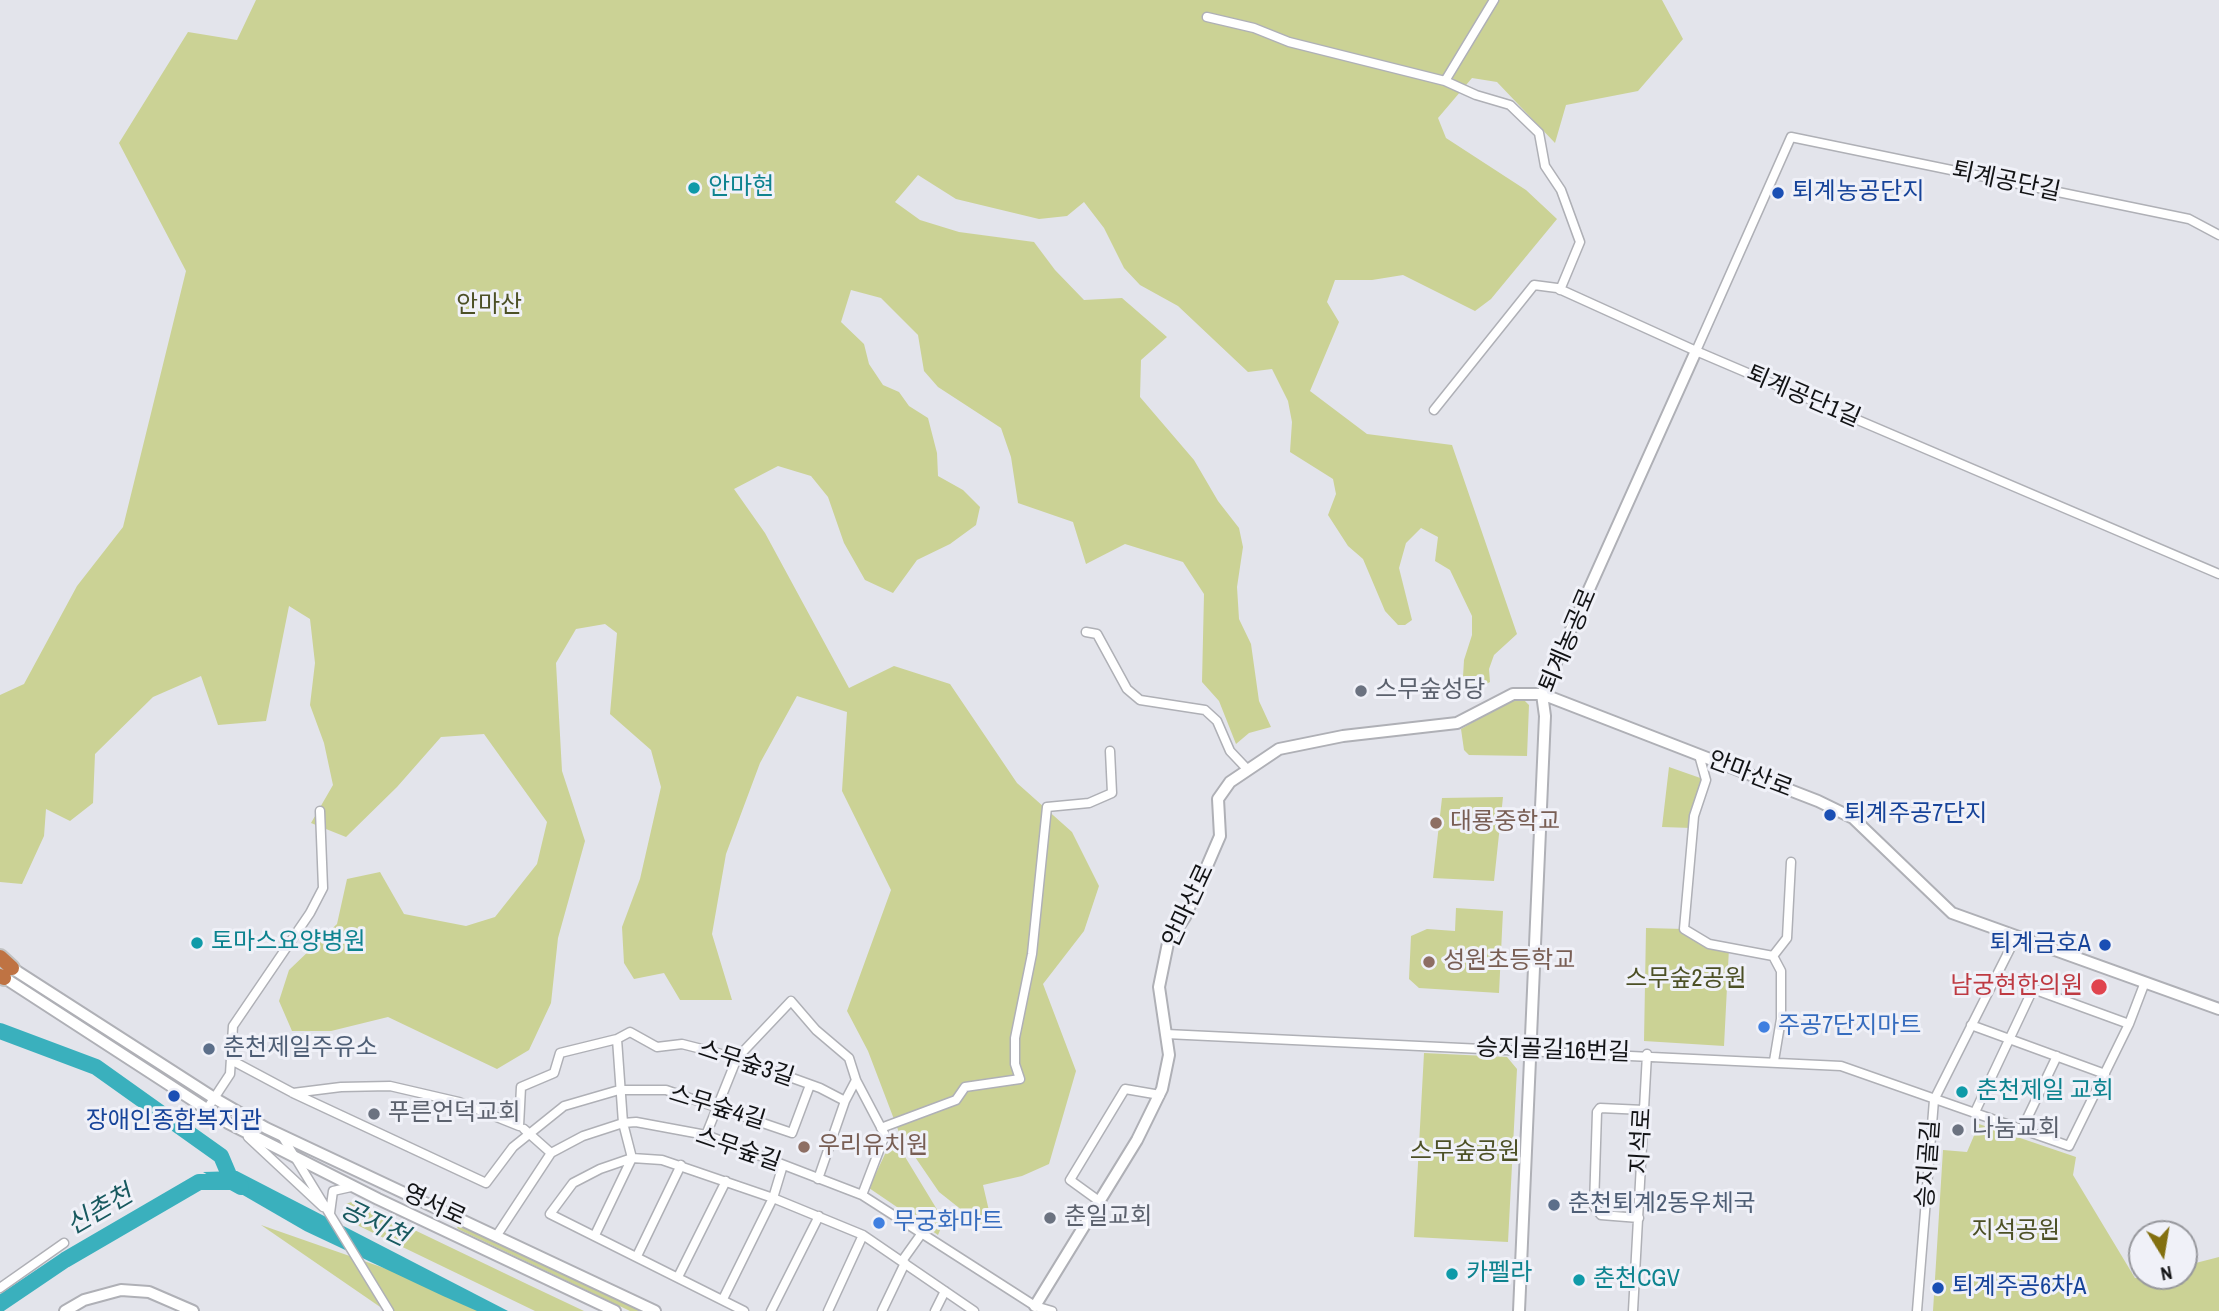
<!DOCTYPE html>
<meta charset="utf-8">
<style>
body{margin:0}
#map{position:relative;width:2219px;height:1311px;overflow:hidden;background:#e3e4eb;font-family:"Archivo Narrow",sans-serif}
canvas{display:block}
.north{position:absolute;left:2128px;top:1220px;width:70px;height:70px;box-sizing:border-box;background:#f0f1f8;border:2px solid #97989d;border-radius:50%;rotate:169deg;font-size:19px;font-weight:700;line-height:28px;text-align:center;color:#121315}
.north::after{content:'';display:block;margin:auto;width:24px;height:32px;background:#837010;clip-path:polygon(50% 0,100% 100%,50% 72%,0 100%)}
</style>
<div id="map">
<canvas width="2219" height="1311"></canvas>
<div class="north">N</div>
</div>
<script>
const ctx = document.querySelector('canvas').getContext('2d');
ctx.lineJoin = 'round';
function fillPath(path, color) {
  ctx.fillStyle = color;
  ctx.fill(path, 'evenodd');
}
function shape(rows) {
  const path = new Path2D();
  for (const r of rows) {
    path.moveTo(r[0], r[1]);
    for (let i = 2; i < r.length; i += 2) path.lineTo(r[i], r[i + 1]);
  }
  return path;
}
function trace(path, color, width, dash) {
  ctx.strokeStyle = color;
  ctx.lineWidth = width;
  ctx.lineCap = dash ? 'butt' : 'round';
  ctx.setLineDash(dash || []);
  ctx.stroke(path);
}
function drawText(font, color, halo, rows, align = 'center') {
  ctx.font = font + ' "Archivo Narrow","Noto Sans KR",sans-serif';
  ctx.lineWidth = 6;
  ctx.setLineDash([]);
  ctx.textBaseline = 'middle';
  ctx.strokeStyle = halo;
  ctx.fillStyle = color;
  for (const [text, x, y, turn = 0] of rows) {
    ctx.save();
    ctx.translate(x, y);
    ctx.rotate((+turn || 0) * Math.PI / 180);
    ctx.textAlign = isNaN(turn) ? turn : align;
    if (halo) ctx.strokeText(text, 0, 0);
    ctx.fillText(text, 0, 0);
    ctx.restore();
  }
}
const green = shape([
 [256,0,1662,0,1683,39,1638,91,1566,105,1555,143,1497,82,1472,78,1438,118,1446,138,1526,190,1557,219,1491,299,1475,311,1403,275,1372,280,1335,280,1327,302,1339,322,1310,391,1367,434,1452,445,1517,634,1494,655,1489,669,1490,682,1479,688,1470,689,1463,677,1464,660,1472,635,1472,616,1450,570,1435,561,1438,537,1421,528,1406,543,1399,568,1412,620,1405,625,1398,625,1385,611,1363,559,1348,546,1328,515,1336,494,1333,479,1290,452,1292,422,1288,401,1272,369,1248,372,1178,306,1140,285,1124,268,1104,228,1084,202,1067,216,1039,219,956,199,918,175,895,202,920,220,959,232,1034,242,1055,270,1084,300,1122,298,1167,337,1141,360,1140,397,1194,460,1218,501,1239,528,1243,547,1237,587,1239,619,1251,644,1259,701,1271,727,1249,733,1236,744,1219,701,1202,682,1204,594,1183,562,1125,544,1086,564,1073,522,1018,503,1011,457,1001,428,938,387,924,371,918,335,881,298,851,290,841,322,864,344,869,364,883,385,899,392,909,406,928,418,937,453,938,476,963,490,980,507,976,525,950,544,917,560,893,593,865,580,844,543,828,497,811,476,778,466,734,489,765,533,849,688,894,666,950,684,1017,783,1072,832,1099,886,1084,931,1043,984,1076,1071,1049,1164,1022,1176,983,1185,993,1228,977,1222,939,1192,900,1135,868,1051,847,1011,891,890,842,791,847,712,797,696,760,763,726,854,712,934,732,1000,680,1000,664,973,634,979,624,963,622,927,640,879,661,787,651,750,610,714,617,633,605,624,576,629,556,663,562,771,585,841,558,938,551,1003,529,1050,497,1069,388,1017,331,1031,292,1031,279,1001,289,970,337,924,347,879,380,872,404,914,466,926,495,917,537,864,547,822,484,734,441,737,397,787,346,837,311,823,333,785,324,743,310,705,315,663,310,619,289,606,266,721,218,725,201,676,153,697,95,754,93,803,70,821,46,809,44,836,22,884,0,882,0,695,24,684,77,586,123,527,186,271,119,143,188,32,237,40],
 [1515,698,1523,699,1529,705,1527,756,1469,755,1464,750,1461,729],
 [1669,767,1706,780,1692,828,1662,827],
 [1503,797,1494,881,1433,878,1442,798],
 [1456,908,1503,911,1499,993,1419,988,1409,979,1411,936,1427,929,1455,931],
 [1646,928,1684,929,1729,948,1724,1046,1644,1041],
 [1424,1053,1507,1057,1517,1069,1508,1242,1414,1237],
 [1979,1124,2076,1157,2073,1175,2135,1278,2184,1276,2184,1266,2219,1257,2219,1311,1933,1311,1943,1150,1967,1152],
 [893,1137,944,1221,938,1235,869,1188],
 [354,1201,529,1285,584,1311,535,1311,359,1226,346,1204],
 [459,1224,519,1253,642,1311,630,1311,460,1230,457,1228],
 [261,1225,464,1296,495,1311,386,1311]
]);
const water = shape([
 [237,1171,508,1311,477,1311,443,1296,305,1231,203,1172]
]);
const river = shape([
 [0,1031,96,1067,221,1156,232,1182],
 [0,1304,65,1260,199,1182,232,1182,241,1187]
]);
const minor = shape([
 [1207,17,1254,28,1289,42,1445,81,1476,95,1510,105,1539,133,1545,166,1561,190,1580,242,1560,290],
 [1445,81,1494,0],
 [1696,351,1791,137,2189,219,2219,235],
 [1434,410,1534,285,1557,288,1696,351,2219,574],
 [1086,632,1097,634,1127,689,1140,700,1205,710,1217,721,1230,751,1248,770],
 [1699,755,1706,780,1694,816,1684,929,1709,944,1773,956],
 [1971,1025,2105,1074],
 [1166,1034,1841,1066,2069,1146,2129,1024,2145,982],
 [233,1061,293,1093,486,1183,513,1147,564,1106,619,1090,666,1090,792,1133,810,1085],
 [1774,1061,1781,1019,1781,971,1773,956,1787,938,1791,862],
 [293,1093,341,1087,390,1086,459,1102,519,1126,521,1087,554,1073,560,1053,617,1039,630,1032,657,1047,682,1044,737,1058,820,1088,845,1101,818,1179],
 [845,1101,856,1080],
 [207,1109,230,1074,233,1026,310,913,323,888,320,811],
 [1975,1112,2033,989,2129,1024],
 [881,1128,956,1100,965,1087,1020,1079,1015,1064,1015,1038,1032,954,1047,807,1089,803,1112,793,1110,751],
 [524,1129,551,1153],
 [2022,1129,2057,1056],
 [706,1135,737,1058,791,1001,816,1030,849,1058,856,1080,885,1135,862,1195],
 [282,1136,389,1311],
 [248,1137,323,1207],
 [1099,1201,1070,1180,1125,1089,1160,1095],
 [330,1213,333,1191,351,1187],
 [1639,1218,1601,1215,1594,1206,1597,1112,1600,1108,1644,1110],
 [497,1235,551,1153,583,1136,623,1123,636,1122,706,1135,862,1195,1035,1306,1052,1311],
 [595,1235,632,1158,623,1123,617,1039],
 [637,1256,681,1165],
 [902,1261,922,1233],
 [678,1277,726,1181],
 [0,1288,64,1243],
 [723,1299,773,1198,783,1165],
 [744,1311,550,1214,573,1183,600,1169,632,1158,662,1160,773,1198,863,1235,974,1311],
 [771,1311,819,1216],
 [828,1311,863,1235],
 [882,1311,905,1263],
 [935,1311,945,1291],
 [1633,1311,1647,1054],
 [1917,1311,1934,1100,2016,937]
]);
const tertiary = shape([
 [7,965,214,1098,266,1128,655,1311],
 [0,975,228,1123,378,1199,615,1311],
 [1035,1306,1137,1140,1162,1089,1169,1055,1159,987,1168,943,1185,917,1220,836,1218,799,1230,782,1279,749,1343,736,1457,723,1513,694,1542,694,1818,801,1853,818,1952,913,2219,1009],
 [65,1311,84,1300,121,1290,149,1292,193,1311],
 [1519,1311,1545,716,1542,694,1696,351]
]);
const motorway = shape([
 [0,957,12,968],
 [0,976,4,978]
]);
const markers = [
 [694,188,7,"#0f9aa8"],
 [1778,193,7,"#1a4fb4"],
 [1361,691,7,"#6b7280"],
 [1830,815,7,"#1a4fb4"],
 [1436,823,7,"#8d6e63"],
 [197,943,7,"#0f9aa8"],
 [2105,945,7,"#1a4fb4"],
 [1429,962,7,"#8d6e63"],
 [2099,987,9,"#e0444e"],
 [1764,1027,7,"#3f7fe0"],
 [209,1049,7,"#5c6f8a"],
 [1962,1092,7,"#0f9aa8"],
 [174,1096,7,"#1a4fb4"],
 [374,1114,7,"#6b7280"],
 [1958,1130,7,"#6b7280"],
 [804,1147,7,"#8d6e63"],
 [1554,1205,7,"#5c6f8a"],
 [1050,1218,7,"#6b7280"],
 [879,1223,7,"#3f7fe0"],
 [1452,1274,7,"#0f9aa8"],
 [1579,1280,7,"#0f9aa8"],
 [1938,1288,7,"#1a4fb4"]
];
const streetNames = [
 ["퇴계공단길",2006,182,12],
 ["퇴계공단1길",1803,397,23],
 ["퇴계농공로",1569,641,-67],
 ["안마산로",1750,775,21],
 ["안마산로",1189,906,-65],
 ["승지골길16번길",1553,1051,2],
 ["스무숲3길",746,1064,18],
 ["스무숲4길",717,1108,17],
 ["지석로",1642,1141,-87],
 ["스무숲길",738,1150,19],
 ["승지골길",1929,1164,-86],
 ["영서로",434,1206,25]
];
const cultureNames = [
 ["안마현",708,188],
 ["토마스요양병원",211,943],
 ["춘천제일 교회",1976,1092],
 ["카펠라",1466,1274],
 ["춘천CGV",1593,1280]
];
const transitNames = [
 ["퇴계농공단지",1792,193],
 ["퇴계주공7단지",1844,815],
 ["퇴계금호A",2091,945,"right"],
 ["장애인종합복지관",174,1122,"center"],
 ["퇴계주공6차A",1952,1288]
];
const parkNames = [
 ["안마산",489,306],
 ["스무숲2공원",1686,980],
 ["스무숲공원",1465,1153],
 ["지석공원",2016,1232]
];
const worshipNames = [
 ["스무숲성당",1375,691],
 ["푸른언덕교회",388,1114],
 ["나눔교회",1972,1130],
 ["춘일교회",1064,1218]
];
const educationNames = [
 ["대룡중학교",1450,823],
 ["성원초등학교",1443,962],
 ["우리유치원",818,1147]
];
const healthNames = [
 ["남궁현한의원",2083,987]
];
const shopNames = [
 ["주공7단지마트",1778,1027],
 ["무궁화마트",893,1223]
];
const serviceNames = [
 ["춘천제일주유소",223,1049],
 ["춘천퇴계2동우체국",1568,1205]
];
const waterNames = [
 ["신촌천",100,1211,-30],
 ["공지천",374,1224,26]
];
fillPath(green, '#cbd295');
fillPath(water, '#3ab0bd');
trace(river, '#3ab0bd', 16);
trace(minor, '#afb0b6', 11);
trace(tertiary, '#afb0b6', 14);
trace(motorway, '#c1c2c2', 18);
trace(minor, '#fff', 8);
trace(tertiary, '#fff', 10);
trace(motorway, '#bf7343', 14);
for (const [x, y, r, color] of markers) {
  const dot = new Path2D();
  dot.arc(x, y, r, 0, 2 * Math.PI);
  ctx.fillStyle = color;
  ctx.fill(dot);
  trace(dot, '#f0f1f8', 2.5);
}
drawText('24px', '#121315', '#f0f1f8', streetNames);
drawText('24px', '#0d838f', '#f0f1f8', cultureNames, 'left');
drawText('24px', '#164399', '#f0f1f8', transitNames, 'left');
drawText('24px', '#4c5025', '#f0f1f8', parkNames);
drawText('24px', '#5b616d', '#f0f1f8', worshipNames, 'left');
drawText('24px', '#785e54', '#f0f1f8', educationNames, 'left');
drawText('24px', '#be3a42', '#f0f1f8', healthNames, 'right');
drawText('24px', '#366cbe', '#f0f1f8', shopNames, 'left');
drawText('24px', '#4e5e75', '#f0f1f8', serviceNames, 'left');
drawText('italic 26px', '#18595f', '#f0f1f8', waterNames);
</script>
